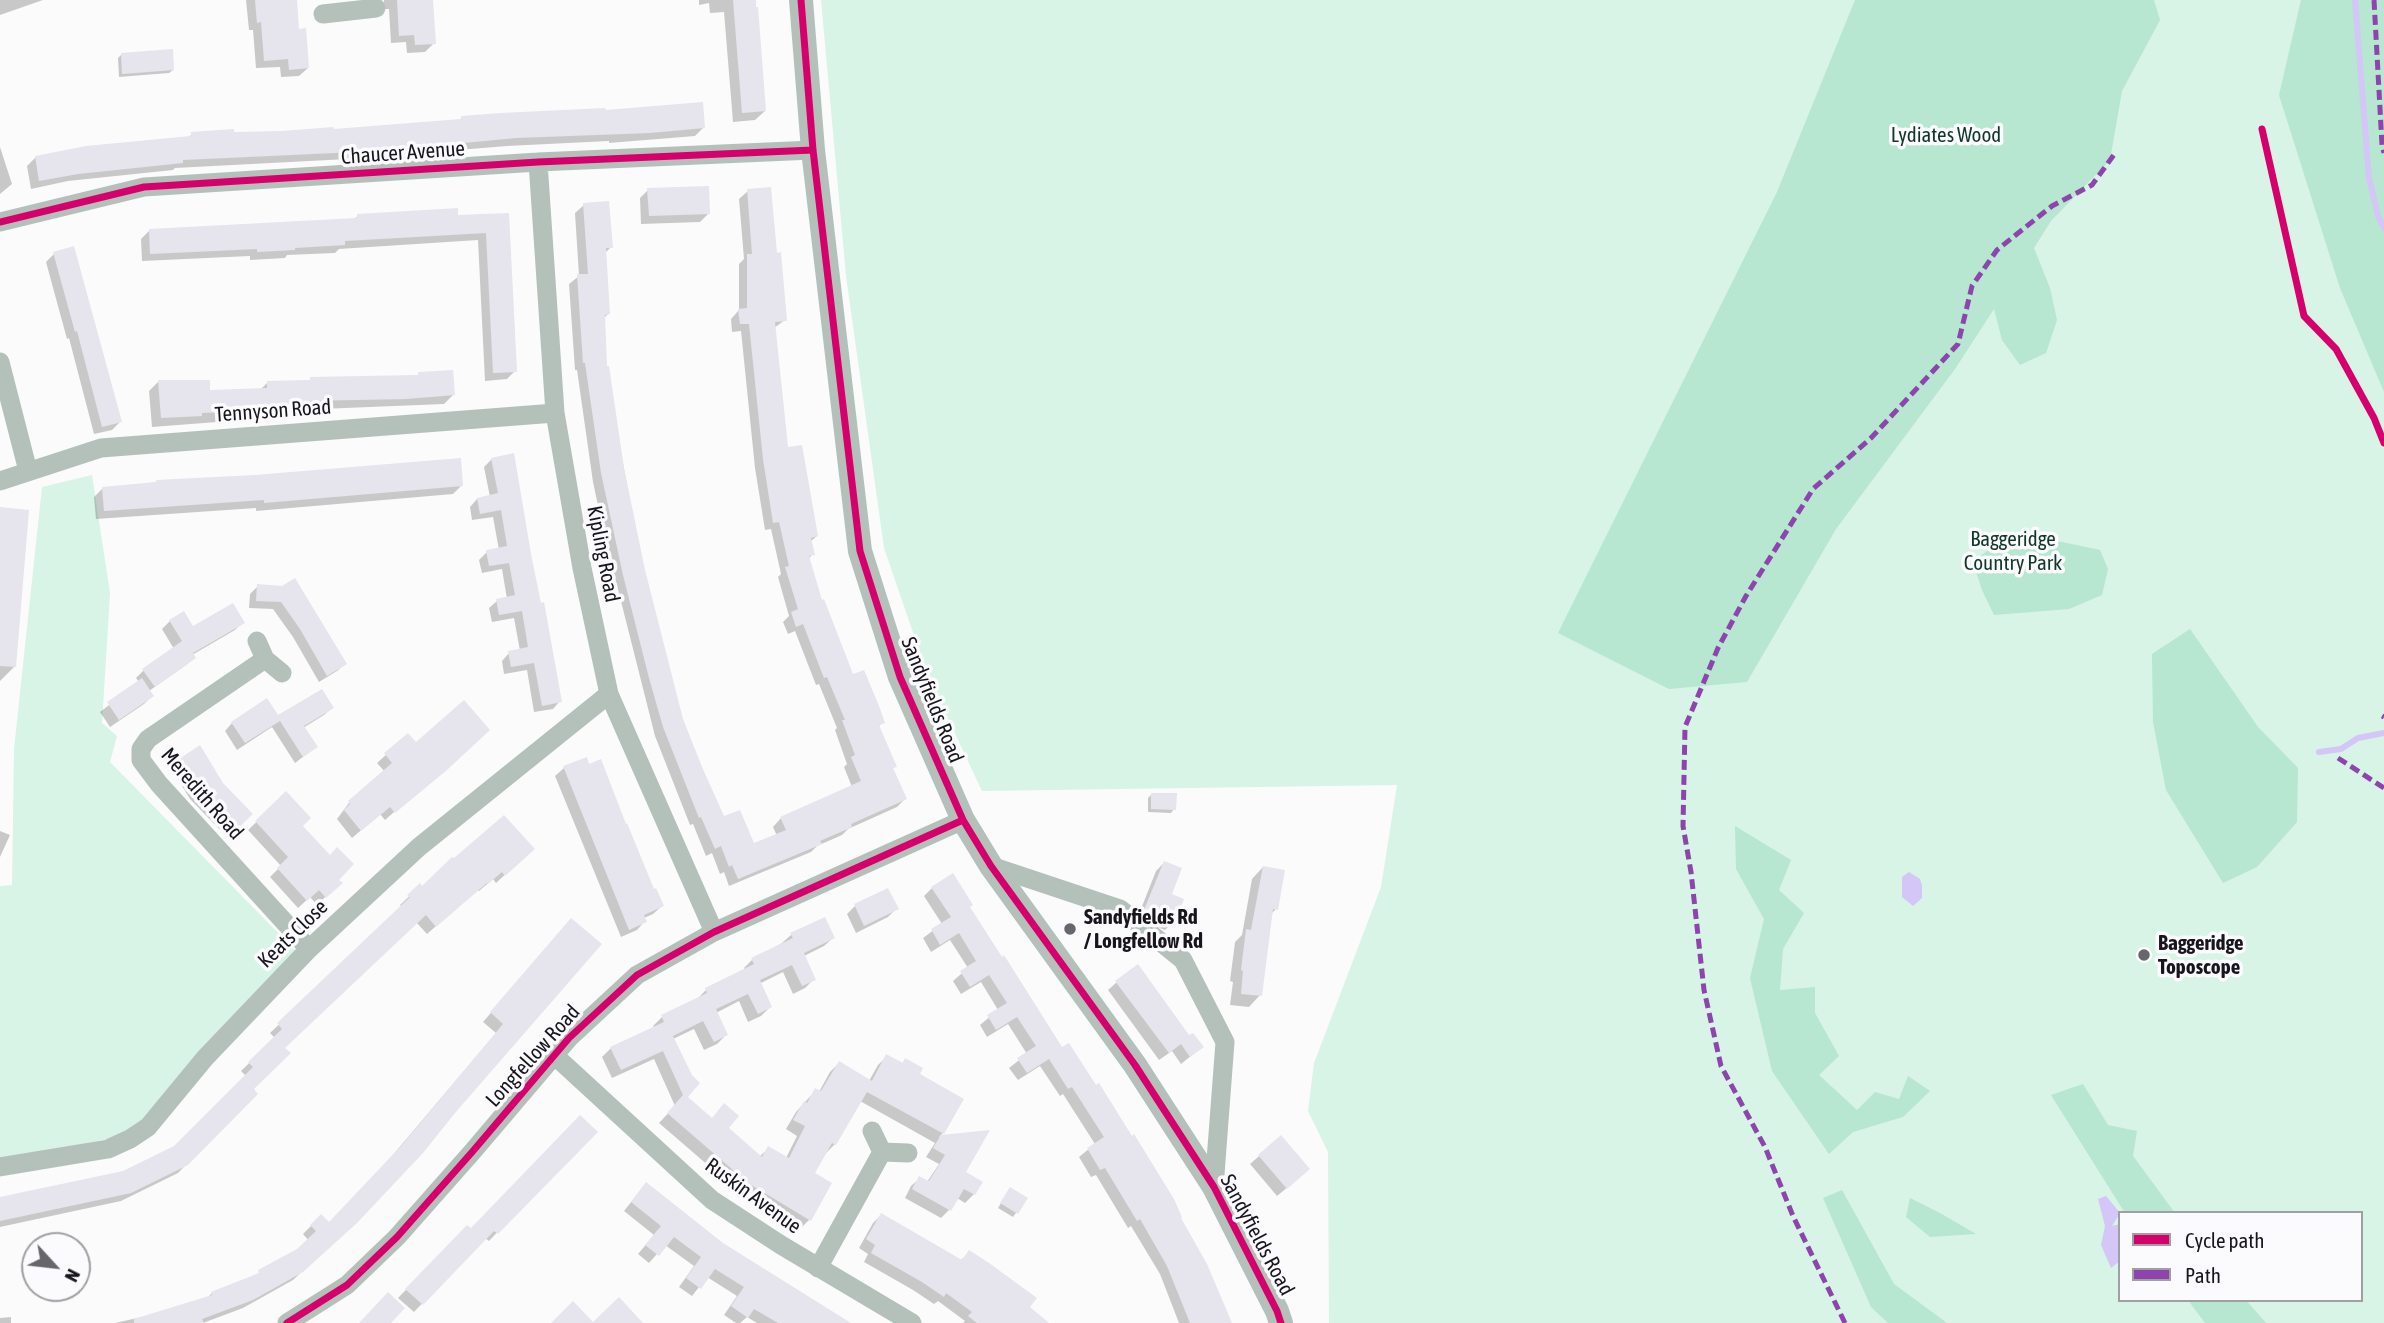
<!DOCTYPE html>
<style>
body{margin:0}
#map{position:relative;width:2384px;height:1323px;overflow:hidden;background:#fbfbfc;font-family:"Asap Condensed",sans-serif}
canvas{display:block}
.legend{position:absolute;left:2118px;top:1211px;width:245px;height:91px;box-sizing:border-box;background:#fbfafd;border:2px solid #a09fa3;margin:0;padding:9px 12px;list-style:none;font-size:21px;color:#18161c}
.legend li{display:flex;align-items:center;gap:14px;height:35px}
.legend b{width:35px;border:2px solid #a09fa3}
.north{position:absolute;left:21px;top:1232px;width:70px;height:70px;box-sizing:border-box;background:#fbfafd;border:2px solid #a09fa3;border-radius:50%;rotate:117deg;font-size:19px;font-weight:700;line-height:28px;text-align:center;color:#18161c}
.north::after{content:'';display:block;margin:auto;width:24px;height:32px;background:#67666a;clip-path:polygon(50% 0,100% 100%,50% 72%,0 100%)}
</style>
<div id="map">
<canvas width="2384" height="1323"></canvas>
<ul class="legend">
<li><b style="height:9px;background:#d6006c"></b>Cycle path</li>
<li><b style="height:9px;background:#8e44ad"></b>Path</li>
</ul>
<div class="north">N</div>
</div>
<script>
const ctx = document.querySelector('canvas').getContext('2d');
ctx.lineJoin = 'round';
function fillPath(path, color) {
  ctx.fillStyle = color;
  ctx.fill(path, 'evenodd');
}
function shape(rows) {
  const path = new Path2D();
  for (const r of rows) {
    path.moveTo(r[0], r[1]);
    for (let i = 2; i < r.length; i += 2) path.lineTo(r[i], r[i + 1]);
  }
  return path;
}
function trace(path, color, width, dash) {
  ctx.strokeStyle = color;
  ctx.lineWidth = width;
  ctx.lineCap = dash ? 'butt' : 'round';
  ctx.setLineDash(dash || []);
  ctx.stroke(path);
}
function drawText(font, color, halo, rows, align = 'center') {
  ctx.font = font + ' "Asap Condensed",sans-serif';
  ctx.lineWidth = 7;
  ctx.setLineDash([]);
  ctx.textBaseline = 'middle';
  ctx.strokeStyle = halo;
  ctx.fillStyle = color;
  for (const [text, x, y, turn = 0] of rows) {
    ctx.save();
    ctx.translate(x, y);
    ctx.rotate((+turn || 0) * Math.PI / 180);
    ctx.textAlign = isNaN(turn) ? turn : align;
    if (halo) ctx.strokeText(text, 0, 0);
    ctx.fillText(text, 0, 0);
    ctx.restore();
  }
}
const green = shape([
 [821,0,2384,0,2384,1323,1329,1323,1328,1152,1308,1111,1314,1063,1381,887,1397,785,982,791,928,676,884,548,846,276],
 [2120,1213,2361,1213,2361,1300,2120,1300],
 [92,475,110,593,102,723,117,736,110,762,295,950,143,1125,123,1136,0,1160,0,886,12,885,14,749,42,487]
]);
const forest = shape([
 [1855,0,2154,0,2160,20,2122,91,2110,160,2051,221,2034,248,2050,288,2057,320,2046,353,2020,365,2002,340,1994,309,1955,369,1836,529,1747,682,1669,689,1558,633,1777,192],
 [2301,0,2384,0,2384,392,2340,288,2279,95],
 [2043,538,2100,550,2108,569,2102,595,2069,609,1994,615,1982,590,1973,562,1996,544],
 [2190,629,2258,727,2298,768,2297,822,2257,867,2223,883,2166,790,2153,722,2152,654],
 [1735,826,1791,860,1779,890,1804,913,1783,949,1780,990,1815,987,1815,1013,1839,1056,1819,1075,1857,1110,1875,1092,1899,1099,1908,1076,1930,1091,1903,1117,1853,1132,1829,1154,1772,1071,1750,978,1764,919,1736,869],
 [2083,1084,2108,1125,2137,1131,2133,1156,2175,1213,2125,1213,2051,1095],
 [1842,1190,1894,1284,1947,1323,1888,1323,1871,1307,1823,1198],
 [1910,1198,1940,1213,1976,1234,1930,1237,1906,1217],
 [2188,1300,2246,1300,2266,1323,2205,1323]
]);
const water = shape([
 [1909,872,1920,879,1922,886,1922,898,1913,906,1902,897,1902,877],
 [2106,1196,2120,1213,2112,1226,2120,1224,2120,1261,2111,1268,2101,1245,2105,1226,2098,1199]
]);
const shadow = shape([
 [0,0,43,0,0,15],
 [246,0,295,0,297,31,308,68,299,76,281,77,280,67,256,68,253,30,249,30],
 [384,0,431,0,434,43,425,52,407,53,406,42,391,43,389,9,384,9],
 [699,0,754,0,765,111,755,120,733,122,724,12,710,13,709,3,699,5],
 [122,54,173,70,169,73,119,77,118,58],
 [462,118,703,128,695,136,609,143,609,141,507,146,446,151,443,154,349,161,348,159,175,168,173,170,68,181,31,189,27,166,36,157,188,138,192,134,332,131,459,121],
 [0,147,12,184,0,194],
 [648,190,709,213,700,222,641,224,640,198],
 [748,191,785,320,774,328,787,450,817,536,810,542,813,554,808,559,821,602,852,677,883,722,878,727,895,766,892,770,905,799,897,807,848,829,842,835,817,846,811,852,729,886,724,872,720,874,712,853,706,856,693,824,690,825,655,736,604,534,593,482,577,370,575,370,569,284,579,276,575,213,584,205,611,247,605,253,608,314,603,319,605,368,643,570,682,719,723,819,753,846,777,836,773,827,781,818,852,787,844,767,847,764,835,730,837,728,819,684,816,685,795,631,788,634,783,622,789,616,778,577,781,574,771,529,765,530,755,468,741,331,732,332,731,319,739,310,739,264,744,259,739,199],
 [507,215,515,371,507,379,485,381,478,240,339,249,335,253,287,255,285,258,250,260,250,256,142,261,141,239,149,231,353,220,358,216,457,217],
 [54,254,120,422,112,430,94,434,69,338,67,339,46,262],
 [419,374,454,394,444,404,296,410,292,414,247,416,243,420,152,427,149,391,159,381,208,392,260,390,267,383,309,381,311,379,415,377],
 [492,459,530,554,560,701,553,709,534,712,527,670,504,674,502,661,509,653,520,651,514,618,492,622,489,608,497,601,507,599,502,569,482,573,479,560,487,552,499,550,493,517,472,520,470,507,477,499,490,497,484,467],
 [157,481,462,485,453,494,256,511,256,508,96,519,94,497,102,489,154,484],
 [0,510,14,667,0,681],
 [258,586,283,588,345,664,337,671,319,682,293,637,273,609,249,608,250,594],
 [170,621,193,628,243,622,235,630,192,655,194,658,186,665,149,691,152,696,144,704,110,727,100,712,139,682,136,678,144,670,174,649,162,629],
 [332,708,324,715,303,728,316,747,295,763,272,727,237,750,225,731,232,723],
 [408,735,419,790,385,820,380,814,352,838,337,819,349,803,385,772,377,763],
 [180,760,222,785,250,814,227,837,190,799,171,768],
 [564,768,662,906,653,914,644,918,645,921,637,930,621,937,555,776],
 [286,794,301,826,340,883,317,905,310,897,298,908,270,877,281,866,248,830],
 [1152,794,1174,809,1171,813,1148,812,1148,798],
 [0,831,10,835,0,857],
 [524,857,496,883,493,879,479,891,477,890,427,934,416,922,283,1048,251,1089,256,1094,178,1173,121,1201,0,1227,0,1199,123,1172,175,1147,246,1076,241,1071,275,1038,270,1033,402,907,400,905,420,886,422,888],
 [1164,863,1173,922,1165,930,1137,919,1156,871],
 [1263,867,1276,909,1270,915,1260,995,1249,1007,1230,1005,1233,982,1230,981,1235,942,1242,935,1252,879],
 [932,888,968,907,1062,1049,1179,1218,1231,1323,1179,1323,1160,1274,1131,1226,1128,1228,1096,1175,1091,1177,1079,1157,1095,1144,1063,1094,1060,1096,1040,1066,1018,1080,1009,1068,1027,1054,1008,1024,987,1037,980,1025,998,1010,981,982,961,994,953,981,968,968,950,940,931,952,923,938,942,924,924,896],
 [855,906,896,909,888,917,856,933,847,914],
 [563,929,600,945,346,1231,293,1280,243,1308,203,1323,115,1323,164,1312,207,1298,212,1293,254,1276,298,1251,309,1241,303,1234,321,1216,329,1225,392,1156,496,1033,483,1022],
 [791,935,833,938,824,946,804,956,814,979,805,988,793,994,783,972,759,984,770,1007,761,1016,748,1022,739,1001,716,1013,726,1035,717,1044,704,1050,694,1029,673,1039,686,1097,759,1157,768,1149,786,1158,797,1136,786,1129,796,1112,816,1090,819,1092,830,1072,839,1063,869,1081,878,1065,887,1056,902,1064,905,1060,917,1074,943,1133,939,1137,987,1132,963,1173,974,1194,965,1203,957,1198,949,1210,941,1218,905,1198,911,1186,920,1178,927,1182,939,1164,926,1157,935,1143,860,1101,835,1144,826,1153,813,1174,809,1220,801,1228,739,1192,659,1123,675,1106,654,1059,612,1078,602,1057,611,1048,655,1029,653,1026,662,1017,697,999,706,990,745,971,744,968,752,960,782,943],
 [1117,982,1189,1038,1202,1047,1181,1064,1172,1051,1159,1060,1108,990],
 [1281,1137,1300,1177,1277,1196,1250,1164],
 [639,1192,722,1244,845,1323,757,1323,747,1317,740,1323,736,1323,724,1315,737,1296,707,1277,692,1296,679,1287,694,1266,665,1245,649,1263,638,1254,654,1235,624,1211],
 [1007,1193,1026,1199,1013,1217,998,1208],
 [524,1204,489,1241,485,1238,414,1312,398,1298,467,1227,471,1230],
 [881,1215,960,1261,970,1252,1027,1308,1046,1323,963,1323,965,1321,938,1301,934,1304,913,1290,864,1262,868,1254,859,1248,873,1223],
 [11,1317,11,1323,0,1323,0,1318]
]);
const stream = shape([
 [2355,0,2369,178,2378,216,2384,228],
 [2319,752,2341,749,2358,738,2384,733]
]);
const building = shape([
 [255,0,297,0,299,29,306,28,309,68,289,70,288,59,264,61,261,22,257,23],
 [397,0,433,0,436,44,415,45,414,35,399,36],
 [733,0,756,0,756,7,758,7,766,111,742,113],
 [173,49,174,70,122,74,121,53],
 [703,102,705,128,650,133,516,138,453,144,453,146,356,154,356,152,183,160,183,163,78,174,39,181,35,156,86,146,191,136,191,132,234,129,234,132,282,131,333,127,334,129,461,119,461,116,501,113,605,108,606,110],
 [709,186,710,214,649,216,647,188],
 [771,187,777,253,781,252,787,321,775,322,788,447,802,445,818,536,811,538,815,555,809,556,822,600,824,599,853,674,864,670,879,706,885,723,879,725,897,767,893,768,907,799,851,824,852,827,820,841,822,844,738,879,732,865,729,867,721,846,715,849,701,817,699,818,663,727,649,678,623,575,601,473,585,363,583,363,577,274,588,274,583,203,609,201,613,248,606,248,610,314,605,315,607,366,609,366,624,468,645,570,683,719,702,767,724,816,740,810,754,843,786,830,780,817,861,781,851,757,855,755,842,720,845,720,827,677,824,678,803,624,796,627,791,612,798,609,785,567,789,566,779,522,773,523,763,459,749,324,740,324,738,309,747,308,747,254,752,254,747,189],
 [458,208,458,215,509,213,517,372,493,373,486,233,345,241,345,245,295,248,295,250,257,252,257,249,150,254,149,229,357,218,357,214],
 [74,246,122,422,102,427,77,331,75,332,53,252],
 [453,370,455,395,406,399,303,401,303,405,254,407,254,411,202,413,202,416,161,418,158,380,210,380,210,390,267,388,267,381,310,380,310,377,418,375,418,372],
 [514,453,531,554,541,603,544,602,562,702,542,706,534,663,511,667,508,651,528,647,522,611,499,615,496,599,515,595,509,563,489,566,486,550,507,546,501,510,480,514,477,498,498,493,491,458],
 [461,458,463,486,264,503,264,500,104,511,102,487,156,482,156,480,255,475],
 [0,507,29,510,16,667,0,666],
 [295,578,347,664,327,676,300,629,281,602,256,601,257,584,282,586],
 [233,603,245,623,193,653,196,658,155,687,142,669,182,641,169,620,184,611,193,626],
 [142,678,154,696,119,720,107,702],
 [322,689,334,708,304,726,318,747,303,757,280,721,245,743,231,722,267,698,278,715],
 [464,700,490,730,447,770,395,813,390,807,361,831,344,810,350,804,348,801,392,763,384,753,408,733,416,742],
 [200,745,223,783,253,814,236,830,198,790,179,759],
 [587,757,589,764,601,759,626,824,627,823,654,889,656,888,664,906,644,915,647,922,629,930,563,766],
 [286,791,311,818,303,826,330,855,337,847,354,864,339,880,343,883,326,898,319,890,307,901,277,868,288,857,255,821],
 [1151,793,1177,793,1176,810,1151,809],
 [504,815,535,849,505,876,502,872,488,884,487,883,436,927,426,915,285,1048,291,1053,254,1089,258,1094,188,1165,131,1193,0,1221,0,1197,123,1171,174,1146,253,1067,248,1062,282,1029,277,1023,410,897,407,895,420,883,422,886,452,857,454,858],
 [1164,861,1182,868,1172,894,1184,899,1175,923,1144,910],
 [1263,866,1285,870,1278,910,1273,909,1262,996,1241,994,1243,971,1241,970,1246,929,1251,930],
 [953,873,973,905,970,907,1002,957,1004,955,1062,1047,1069,1043,1096,1085,1099,1083,1132,1136,1134,1134,1174,1199,1182,1217,1181,1218,1207,1264,1232,1323,1190,1323,1167,1266,1140,1219,1137,1221,1105,1168,1100,1170,1087,1148,1104,1137,1072,1087,1068,1089,1049,1059,1027,1073,1017,1058,1036,1046,1017,1017,996,1030,987,1015,1007,1003,989,975,970,987,960,971,976,961,959,933,940,945,931,929,951,917,931,887],
 [888,888,899,909,864,926,854,904],
 [825,917,835,938,804,953,816,980,802,986,792,965,760,980,772,1007,758,1014,748,994,716,1009,728,1035,714,1042,703,1021,673,1036,692,1075,700,1083,688,1097,712,1118,724,1103,739,1116,729,1128,762,1157,768,1146,789,1158,805,1126,793,1120,804,1101,807,1103,815,1088,821,1091,839,1061,872,1081,886,1054,903,1063,905,1058,923,1068,920,1074,964,1099,944,1134,867,1092,836,1145,832,1143,815,1173,832,1183,811,1221,748,1183,667,1113,683,1095,663,1051,621,1070,610,1047,664,1022,661,1015,707,993,705,988,754,964,751,958,793,938,790,933],
 [571,918,602,944,455,1113,423,1153,357,1223,303,1272,253,1300,202,1319,204,1323,134,1323,134,1319,212,1295,211,1292,259,1273,258,1270,297,1249,316,1231,310,1225,321,1214,329,1222,401,1146,503,1024,490,1012],
 [1138,964,1189,1035,1193,1033,1204,1047,1190,1057,1181,1044,1169,1053,1115,981],
 [580,1115,598,1132,498,1234,494,1231,423,1305,405,1289,467,1225,471,1228],
 [990,1130,966,1172,983,1182,975,1195,964,1189,951,1211,912,1189,919,1176,929,1181,945,1155,933,1148,941,1135],
 [1281,1135,1310,1169,1287,1189,1258,1155],
 [646,1182,723,1243,851,1323,778,1323,754,1309,748,1318,731,1306,744,1287,715,1269,701,1289,686,1278,701,1257,674,1237,659,1256,645,1245,661,1226,631,1202],
 [1010,1187,1028,1198,1018,1214,1000,1203],
 [881,1213,962,1260,969,1250,989,1263,1037,1298,1030,1307,1049,1323,977,1323,968,1316,972,1312,946,1293,944,1297,922,1282,871,1253,875,1245,866,1239],
 [388,1292,405,1308,391,1323,359,1323],
 [619,1297,643,1323,551,1323,573,1301,593,1322]
]);
const minor = shape([
 [323,14,376,8],
 [538,162,555,413,582,568,609,694,714,932],
 [0,222,144,187,538,162,813,150],
 [0,362,28,471],
 [0,481,101,448,555,413],
 [257,641,265,659,282,673],
 [265,659,148,739,141,749,141,760,159,784,309,949],
 [991,866,1120,909,1183,960,1225,1042,1214,1187],
 [554,1055,712,1200,781,1245,912,1323],
 [872,1131,882,1152,908,1153],
 [0,1167,108,1149,130,1139,148,1127,205,1058,309,949,419,847,609,694],
 [818,1268,882,1152],
 [287,1323,347,1285,397,1237,473,1151,569,1038,637,975,714,932,963,820]
]);
const tertiary = shape([
 [801,0,813,150,860,551,900,677,963,820,991,866,1135,1065,1214,1187,1277,1311,1281,1323]
]);
const quiet = shape([
 [2374,0,2382,145,2384,153],
 [2382,716,2384,717],
 [2338,758,2384,788],
 [1845,1323,1793,1216,1765,1147,1721,1066,1704,990,1691,872,1683,826,1685,727,1718,648,1746,596,1813,489,1871,438,1958,344,1972,286,1997,250,2052,206,2092,185,2116,152]
]);
const cycleway = shape([
 [801,0,813,150,860,551,900,677,963,820,991,866,1135,1065,1214,1187,1277,1311,1281,1323],
 [2262,129,2304,316,2336,349,2374,418,2384,443],
 [0,222,144,187,538,162,813,150],
 [287,1323,347,1285,397,1237,473,1151,569,1038,637,975,714,932,963,820]
]);
const markers = [
 [1070,929,7,"#67666a"],
 [2144,955,7,"#67666a"]
];
const parkNames = [
 ["Lydiates Wood",1946,135],
 ["Baggeridge",2013,539],
 ["Country Park",2013,563]
];
const streetNames = [
 ["Chaucer Avenue",403,153,-4],
 ["Tennyson Road",273,411,-4],
 ["Kipling Road",603,554,79],
 ["Sandyfields Road",932,700,68],
 ["Meredith Road",202,794,49],
 ["Keats Close",293,934,-44],
 ["Longfellow Road",533,1056,-48],
 ["Ruskin Avenue",753,1196,36],
 ["Sandyfields Road",1257,1235,62]
];
const poiNames = [
 ["Sandyfields Rd",1084,917],
 ["/ Longfellow Rd",1084,941],
 ["Baggeridge",2158,943],
 ["Toposcope",2158,967]
];
fillPath(green, '#d7f4e6');
fillPath(forest, '#b7e6d1');
fillPath(water, '#d4c6f7');
fillPath(shadow, '#0003');
trace(stream, '#d4c6f7', 6);
fillPath(building, '#e6e4ec');
trace(minor, '#b4c1bb', 19);
trace(tertiary, '#b4c1bb', 24);
trace(quiet, '#8e44ad', 5, [10, 5]);
trace(cycleway, '#d6006c', 7);
for (const [x, y, r, color] of markers) {
  const dot = new Path2D();
  dot.arc(x, y, r, 0, 2 * Math.PI);
  ctx.fillStyle = color;
  ctx.fill(dot);
  trace(dot, '#fbfafd', 2.5);
}
drawText('21px', '#113728', '#fbfafd', parkNames);
drawText('21px', '#18161c', '#fbfafd', streetNames);
drawText('bold 21px', '#18161c', '#fbfafd', poiNames, 'left');
</script>
